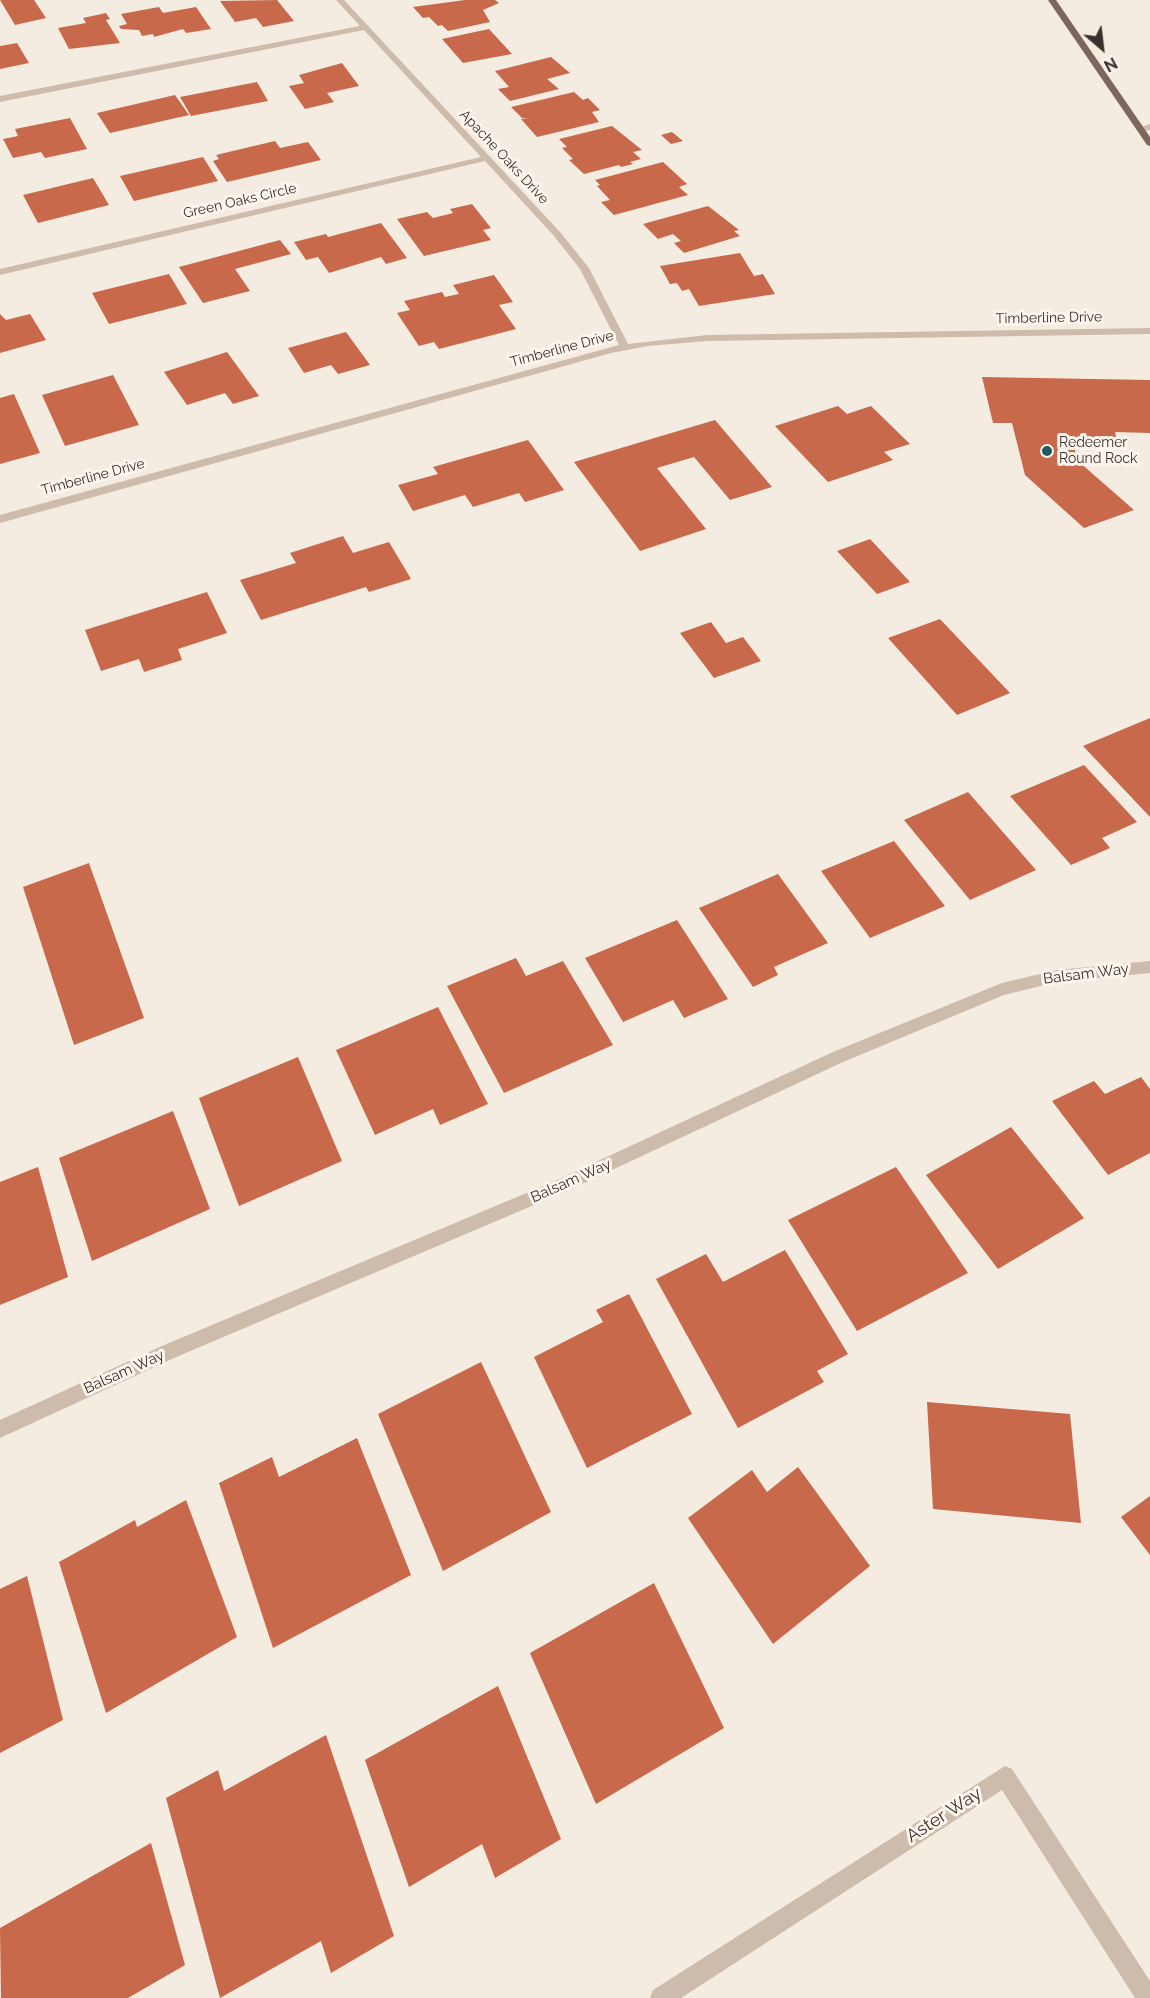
<!DOCTYPE html>
<style>
body{margin:0}
#map{position:relative;width:1150px;height:1998px;overflow:hidden;background:#f4ebe1;font-family:Raleway,sans-serif}
canvas{display:block}
.north{position:absolute;left:1072px;top:18px;width:60px;height:60px;-webkit-text-stroke:4px #fbf5ee;paint-order:stroke;rotate:152deg;font-size:16px;font-weight:700;line-height:24px;text-align:center;color:#3b302b}
.north::after{content:'';display:block;margin:auto;width:21px;height:27px;background:#3b302b;clip-path:polygon(50% 0,100% 100%,50% 72%,0 100%)}
</style>
<div id="map">
<canvas width="1150" height="1998"></canvas>
<div class="north">N</div>
</div>
<script>
const ctx = document.querySelector('canvas').getContext('2d');
ctx.lineJoin = 'round';
function fillPath(path, color) {
  ctx.fillStyle = color;
  ctx.fill(path, 'evenodd');
}
function shape(rows) {
  const path = new Path2D();
  for (const r of rows) {
    path.moveTo(r[0], r[1]);
    for (let i = 2; i < r.length; i += 2) path.lineTo(r[i], r[i + 1]);
  }
  return path;
}
function trace(path, color, width, dash) {
  ctx.strokeStyle = color;
  ctx.lineWidth = width;
  ctx.lineCap = dash ? 'butt' : 'round';
  ctx.setLineDash(dash || []);
  ctx.stroke(path);
}
function drawText(font, color, halo, rows, align = 'center') {
  ctx.font = font + ' Raleway,sans-serif';
  ctx.lineWidth = 6;
  ctx.setLineDash([]);
  ctx.textBaseline = 'middle';
  ctx.strokeStyle = halo;
  ctx.fillStyle = color;
  for (const [text, x, y, turn = 0] of rows) {
    ctx.save();
    ctx.translate(x, y);
    ctx.rotate((+turn || 0) * Math.PI / 180);
    ctx.textAlign = isNaN(turn) ? turn : align;
    if (halo) ctx.strokeText(text, 0, 0);
    ctx.fillText(text, 0, 0);
    ctx.restore();
  }
}
const building = shape([
 [0,0,34,0,46,18,15,25],
 [277,0,294,21,263,27,256,18,235,22,220,1],
 [465,0,495,0,499,3,483,10,490,22,448,31,442,25,438,26,429,17,423,18,413,7],
 [159,7,163,13,196,7,211,29,186,33,183,29,154,37,153,34,142,36,139,30,121,29,119,26,127,24,121,14],
 [106,13,110,19,106,20,120,43,69,49,58,28,86,23,83,18],
 [489,29,512,54,463,63,442,39],
 [17,43,29,63,0,69,0,46],
 [551,57,570,73,547,79,559,89,510,101,498,89,509,87,495,71],
 [342,63,359,86,327,93,334,102,305,109,289,86,304,83,299,75],
 [257,82,268,101,191,116,180,97],
 [574,92,583,100,588,98,600,110,592,112,599,122,537,137,521,119,528,118,522,118,511,107],
 [175,95,189,115,110,133,97,113],
 [70,118,87,149,45,158,41,152,13,158,3,139,18,136,15,129],
 [612,126,642,150,633,152,641,159,630,162,633,164,621,167,619,165,584,174,569,160,573,159,562,148,567,147,559,139],
 [672,132,683,141,671,144,661,135],
 [275,141,280,148,308,142,321,160,227,182,213,161,219,159,216,155],
 [203,157,218,181,134,201,120,176],
 [663,162,687,184,679,187,688,195,614,215,601,202,610,200,597,186,600,185,595,180],
 [93,178,109,205,38,223,23,195],
 [472,204,491,228,483,230,491,240,424,256,397,219,427,212,433,218,453,213,450,209],
 [708,206,739,230,734,231,740,236,684,253,674,243,681,241,673,234,658,239,643,224],
 [381,223,407,258,386,264,381,257,329,273,318,257,306,260,294,242,326,234,328,237],
 [280,240,291,254,235,269,250,291,203,303,179,267],
 [740,253,754,276,763,274,775,294,699,306,689,289,682,291,677,283,670,284,660,266],
 [169,274,187,304,109,324,92,293],
 [494,275,513,302,499,305,516,329,439,349,434,342,419,346,397,313,410,310,404,301,442,292,445,297,459,294,453,285],
 [0,314,6,320,30,314,46,340,0,353],
 [346,332,370,365,338,374,331,365,304,373,288,348],
 [227,352,259,396,233,404,225,393,187,405,164,372],
 [113,375,139,425,65,446,42,395],
 [982,377,1150,380,1150,433,1115,432,1117,440,1072,440,1078,461,1134,510,1084,528,1025,475,1012,423,993,423],
 [14,394,40,453,0,464,0,398],
 [838,406,847,414,871,406,910,444,884,452,893,460,828,482,775,426],
 [715,420,772,487,730,500,694,457,657,468,706,529,640,551,574,462],
 [528,440,564,490,525,502,519,493,473,507,465,495,413,511,398,485,438,474,433,467],
 [343,536,353,553,389,542,411,579,369,592,366,587,261,620,240,580,296,563,290,553],
 [870,539,910,582,877,594,837,551],
 [207,592,227,633,178,649,182,660,144,672,139,659,101,671,85,630],
 [940,619,1010,693,957,715,888,638],
 [711,622,726,643,743,637,761,661,714,678,680,633],
 [1150,718,1150,817,1083,746],
 [1084,765,1137,822,1102,838,1110,848,1071,865,1010,796],
 [968,792,1036,870,970,900,904,820],
 [894,841,945,906,870,938,821,871],
 [89,863,144,1018,74,1045,23,887],
 [778,874,828,943,774,967,778,975,753,987,699,908],
 [677,920,728,999,684,1018,673,1000,623,1022,585,958],
 [516,958,526,976,563,961,613,1045,504,1093,447,986],
 [438,1007,488,1104,440,1125,433,1109,375,1135,336,1050],
 [298,1057,342,1161,239,1206,199,1098],
 [1141,1077,1150,1089,1150,1153,1108,1175,1052,1101,1094,1081,1105,1094],
 [173,1111,210,1209,92,1261,59,1158],
 [1011,1127,1084,1218,998,1269,926,1175],
 [38,1167,68,1277,0,1305,0,1182],
 [896,1167,968,1273,857,1331,788,1220],
 [785,1250,848,1354,817,1371,824,1382,738,1428,656,1279,706,1254,723,1282],
 [629,1294,692,1414,587,1468,534,1357,603,1322,596,1310],
 [481,1362,551,1512,443,1571,378,1414],
 [927,1402,1070,1414,1081,1523,933,1509],
 [357,1438,411,1575,273,1648,219,1483,272,1457,279,1477],
 [798,1467,870,1566,773,1644,688,1518,752,1470,767,1492],
 [1150,1496,1150,1555,1121,1517],
 [186,1500,237,1637,106,1713,59,1562,135,1520,137,1527],
 [27,1576,63,1720,0,1753,0,1589],
 [654,1583,724,1728,596,1804,530,1653],
 [498,1686,561,1839,495,1878,482,1844,409,1887,365,1760],
 [326,1735,394,1936,331,1973,321,1941,220,1998,166,1798,218,1770,224,1791],
 [151,1843,185,1965,128,1998,1,1998,0,1928]
]);
const minor = shape([
 [336,0,344,0,560,232,589,268,628,344,707,335,1150,328,1150,334,707,341,648,346,611,353,0,523,0,515,619,345,580,269,554,236,485,161,0,275,0,269,481,157,364,30,0,102,0,96,360,26,336,0],
 [1150,124,1150,130,1140,132,1136,129,1150,124],
 [1150,961,1150,973,1057,982,1004,995,843,1062,567,1191,174,1358,0,1438,0,1420,162,1346,555,1181,833,1052,1002,983,1057,970,1150,961],
 [1005,1766,1012,1769,1150,1981,1150,1998,1135,1998,1002,1790,681,1998,650,1998,653,1990,1005,1766]
]);
const major = shape([
 [1048,0,1056,0,1150,137,1150,146,1147,145,1048,0]
]);
const markers = [
 [1047,451,6,"#1f5a5e"]
];
const farStreetnames = [
 ["Apache Oaks Drive",504,157,47],
 ["Green Oaks Circle",240,201,-13],
 ["Timberline Drive",1049,318,-1],
 ["Timberline Drive",562,349,-15],
 ["Timberline Drive",93,477,-15]
];
const farPoinames = [
 ["Redeemer",1059,443],
 ["Round Rock",1059,459]
];
const streetNames = [
 ["Balsam Way",1086,974,-7],
 ["Balsam Way",571,1181,-24],
 ["Balsam Way",124,1372,-24]
];
const nearStreetnames = [
 ["Aster Way",944,1815,-33]
];
fillPath(building, '#c8694b');
fillPath(minor, '#cdbbac');
fillPath(major, '#7d675c');
for (const [x, y, r, color] of markers) {
  const dot = new Path2D();
  dot.arc(x, y, r, 0, 2 * Math.PI);
  ctx.fillStyle = color;
  ctx.fill(dot);
  trace(dot, '#fbf5ee', 2);
}
drawText('14px', '#3b302b', '#fbf5ee', farStreetnames);
drawText('14px', '#3b302b', '#fbf5ee', farPoinames, 'left');
drawText('15px', '#3b302b', '#fbf5ee', streetNames);
drawText('18px', '#3b302b', '#fbf5ee', nearStreetnames);
</script>
